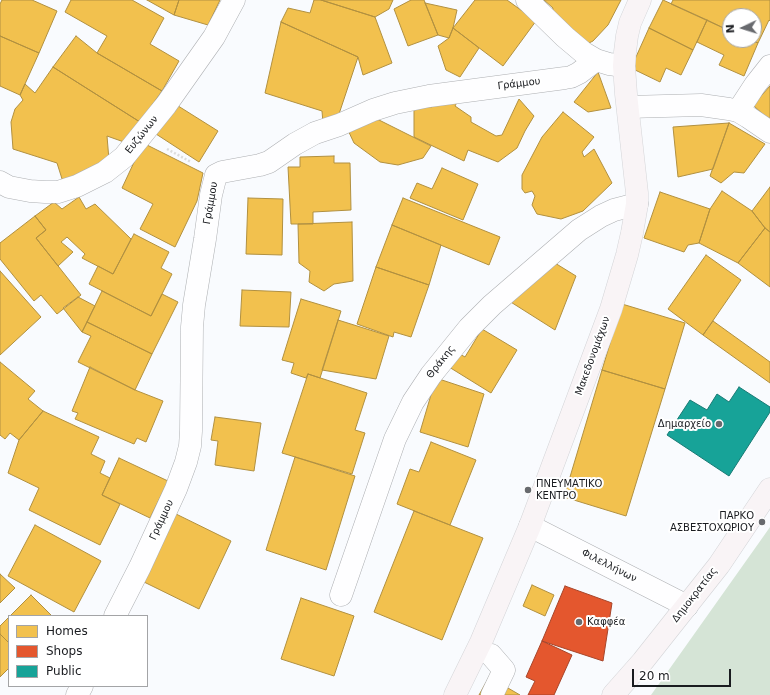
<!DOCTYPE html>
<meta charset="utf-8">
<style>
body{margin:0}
#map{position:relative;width:770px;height:695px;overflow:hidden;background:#f9fbfe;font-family:"DejaVu Sans",sans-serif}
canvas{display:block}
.legend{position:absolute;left:8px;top:615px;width:140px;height:72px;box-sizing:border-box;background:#fff;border:1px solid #a3a4a6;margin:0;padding:5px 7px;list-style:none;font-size:12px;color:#1a1c20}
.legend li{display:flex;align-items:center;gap:8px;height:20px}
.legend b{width:20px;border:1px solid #a3a4a6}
.north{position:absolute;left:722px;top:8px;width:40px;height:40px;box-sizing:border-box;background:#fff;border:1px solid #a3a4a6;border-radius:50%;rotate:266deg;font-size:11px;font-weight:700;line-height:16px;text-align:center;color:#1a1c20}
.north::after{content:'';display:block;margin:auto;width:14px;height:18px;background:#686a6e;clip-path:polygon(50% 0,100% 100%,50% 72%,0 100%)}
.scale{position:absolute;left:632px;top:669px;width:99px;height:18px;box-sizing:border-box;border:2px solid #1a1c20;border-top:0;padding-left:5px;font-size:12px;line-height:14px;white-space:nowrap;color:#1a1c20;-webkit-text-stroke:3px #fff;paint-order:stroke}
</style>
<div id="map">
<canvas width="770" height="695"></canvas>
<ul class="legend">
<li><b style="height:11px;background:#f2c14e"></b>Homes</li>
<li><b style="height:11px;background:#e4572e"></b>Shops</li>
<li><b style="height:11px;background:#17a398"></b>Public</li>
</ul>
<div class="north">N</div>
<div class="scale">20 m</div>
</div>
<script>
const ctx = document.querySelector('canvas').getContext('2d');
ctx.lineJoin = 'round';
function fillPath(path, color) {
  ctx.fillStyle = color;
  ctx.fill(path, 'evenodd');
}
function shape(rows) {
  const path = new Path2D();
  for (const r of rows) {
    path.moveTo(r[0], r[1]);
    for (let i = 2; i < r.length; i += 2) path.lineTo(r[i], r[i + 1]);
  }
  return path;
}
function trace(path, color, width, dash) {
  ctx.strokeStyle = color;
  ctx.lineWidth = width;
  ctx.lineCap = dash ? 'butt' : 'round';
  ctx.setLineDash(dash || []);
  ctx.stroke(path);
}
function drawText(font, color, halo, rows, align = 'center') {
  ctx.font = font + ' "DejaVu Sans",sans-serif';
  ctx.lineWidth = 4;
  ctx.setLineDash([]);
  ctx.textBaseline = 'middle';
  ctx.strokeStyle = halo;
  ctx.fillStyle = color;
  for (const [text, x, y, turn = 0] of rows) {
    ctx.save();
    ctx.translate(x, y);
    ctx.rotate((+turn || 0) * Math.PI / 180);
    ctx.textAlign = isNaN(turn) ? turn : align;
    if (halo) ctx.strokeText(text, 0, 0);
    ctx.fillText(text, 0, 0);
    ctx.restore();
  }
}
const green = shape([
 [770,527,770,695,651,695,763,537]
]);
const homes = shape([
 [2,0,32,0,57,11,39,53,0,36,0,4,2,0],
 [71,0,132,0,164,18,150,44,179,61,162,91,97,53,107,36,65,12,71,0],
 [147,0,179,0,174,15,147,0],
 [179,0,220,0,208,25,174,15,179,0],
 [314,0,321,0,375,17,392,63,363,75,358,57,281,22,288,8,310,13,314,0],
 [321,0,393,0,389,9,375,17,321,0],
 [411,0,424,0,438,35,408,46,394,9,411,0],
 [475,0,507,0,536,21,503,66,453,28,475,0],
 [544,0,621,0,608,25,593,41,589,43,551,19,553,8,544,0],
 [663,0,707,20,693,50,649,28,663,0],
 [673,0,770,0,770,21,769,20,758,43,751,40,754,40,754,16,730,16,730,31,671,4,673,0],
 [425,3,457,10,453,28,449,38,438,35,425,3],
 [707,20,730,31,730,40,751,40,758,43,744,76,719,65,724,55,697,42,707,20],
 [281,22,358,57,338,117,323,123,322,111,265,93,281,22],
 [453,28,479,48,460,77,446,70,438,46,449,38,453,28],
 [649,28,693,50,681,75,666,68,660,82,631,68,649,28],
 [0,36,39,53,20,95,0,86,0,36],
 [76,36,97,53,162,91,140,122,53,67,76,36],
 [53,67,140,122,124,142,107,136,109,160,63,182,57,163,13,149,11,122,15,109,23,100,20,95,25,84,35,93,53,67],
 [598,72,611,108,588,112,574,102,598,72],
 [770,86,770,121,753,105,770,86],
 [461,95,455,106,471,117,471,122,496,136,502,135,519,99,534,116,525,131,517,148,498,162,468,150,464,161,414,137,414,103,432,107,431,100,461,95],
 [175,104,218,131,199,162,156,134,175,104],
 [563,112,594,137,582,152,584,157,594,149,612,183,583,211,561,219,537,214,532,205,535,196,532,191,525,193,522,189,522,175,542,137,563,112],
 [369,115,431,146,423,158,398,165,380,162,354,143,347,128,369,115],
 [729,123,765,144,744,173,734,172,721,183,710,176,729,123],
 [729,123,713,169,678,177,673,127,729,123],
 [143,143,203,173,197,201,175,247,140,229,153,204,122,188,143,143],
 [334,156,334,163,350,163,351,210,313,212,313,224,291,224,288,167,300,167,300,157,334,156],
 [442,168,478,184,463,220,410,198,417,183,432,189,442,168],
 [770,187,770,232,765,228,752,211,770,187],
 [722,191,752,211,765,228,738,263,699,243,710,209,722,191],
 [660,192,710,209,699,243,688,245,684,252,644,238,660,192],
 [79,197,86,209,95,204,131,239,113,274,82,258,85,254,67,237,61,242,73,252,58,266,36,238,46,230,35,216,54,202,62,209,79,197],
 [248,198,283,199,282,255,246,254,248,198],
 [403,198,500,237,489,265,392,225,403,198],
 [35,216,46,230,36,238,81,295,57,314,41,295,34,301,0,259,0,243,35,216],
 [352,222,353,281,334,284,324,291,309,282,310,271,299,263,298,224,352,222],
 [392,225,441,245,429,285,376,267,392,225],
 [765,228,770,232,770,287,738,263,765,228],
 [134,234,169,252,161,268,172,274,151,316,89,284,98,266,113,274,134,234],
 [706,255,741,280,703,335,668,309,706,255],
 [550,260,576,276,555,330,506,299,550,260],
 [376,267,429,285,411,337,394,332,393,337,357,324,376,267],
 [0,271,41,317,0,355,0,271],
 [242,290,291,292,289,327,240,326,242,290],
 [102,291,151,316,162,294,178,302,152,354,87,322,102,291],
 [78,297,95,306,82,332,63,308,78,297],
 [301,299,341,311,320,378,308,374,306,378,291,373,294,363,282,360,301,299],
 [622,304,685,323,665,389,602,370,622,304],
 [338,320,389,336,376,379,322,370,338,320],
 [713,321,770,362,770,383,703,335,713,321],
 [87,322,152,354,135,390,78,362,91,336,82,332,87,322],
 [482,329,517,350,491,393,449,367,458,353,465,357,482,329],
 [0,362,35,391,28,399,43,411,19,440,10,433,5,439,0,435,0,362],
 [90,367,135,390,163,401,146,442,137,438,134,444,75,419,78,413,72,411,90,367],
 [602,370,665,389,626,516,564,497,602,370],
 [308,374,367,393,355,430,365,433,352,474,282,453,308,374],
 [436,378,484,394,468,447,420,432,436,378],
 [43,411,99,437,91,454,105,461,100,473,110,478,102,495,120,504,100,545,29,510,39,488,8,473,19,440,43,411],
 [215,417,261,423,254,471,215,465,218,441,211,440,215,417],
 [431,442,476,460,450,525,397,504,410,469,419,472,431,442],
 [295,457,355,476,326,570,266,550,295,457],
 [119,458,168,481,150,518,102,495,119,458],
 [414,511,483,538,442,640,374,612,414,511],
 [176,514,231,541,199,609,144,582,176,514],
 [35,525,101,561,74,612,8,576,35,525],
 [0,574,15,588,0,603,0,574],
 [532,585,554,595,545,616,523,606,532,585],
 [31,595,52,616,10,616,31,595],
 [301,598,354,616,334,676,281,659,301,598],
 [9,617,9,643,0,634,0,626,9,617],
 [0,634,9,643,9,668,0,677,0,634],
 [489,677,520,695,479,695,489,677]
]);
const shops = shape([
 [565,586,612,603,603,661,542,641,565,586],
 [542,641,572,655,554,695,528,695,535,681,526,677,542,641]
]);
const public = shape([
 [739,387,770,407,770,412,729,476,667,435,690,400,707,410,717,394,729,402,739,387]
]);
const path = shape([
 [167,149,191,162]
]);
const minor = shape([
 [527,0,565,37,584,53,596,60,609,64,624,66],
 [628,107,701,105,729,109,738,111,748,117,770,132],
 [738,111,755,85,770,66],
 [0,182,9,187,30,191,45,192,58,192,77,186,105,172,124,157,166,105,214,37,234,0],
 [530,526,687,606],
 [341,595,395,439,413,402,431,375,469,328,492,305,579,230,601,216,614,210,637,204],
 [115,616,140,567,176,489,186,462,190,446,191,431,192,327,194,305,205,239,211,195,216,175,222,172,260,165,269,162,295,144,315,133,339,125,373,110,395,103,429,96,565,78,571,77,579,73,596,60],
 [491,655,504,670,492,695],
 [77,695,82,686]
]);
const major = shape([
 [455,695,481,642,530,526,611,309,627,255,632,233,637,204,637,193,626,94,624,66,625,52,627,36,630,23,640,0],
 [613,695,643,661,719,565,770,489]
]);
const markers = [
 [719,424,4,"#686a6e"],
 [528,490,4,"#686a6e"],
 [762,522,4,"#686a6e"],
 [579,622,4,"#686a6e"]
];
const streetNames = [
 ["Γράμμου",519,84,-7],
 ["Ευζώνων",142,135,-51],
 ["Γράμμου",211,203,-80],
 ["Μακεδονομάχων",593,356,-70],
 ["Θράκης",441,362,-52],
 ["Γράμμου",162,520,-65],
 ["Φιλελλήνων",609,566,27],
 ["Δημοκρατίας",695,595,-52]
];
const poiNames = [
 ["Δημαρχείο",711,424],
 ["ΠΝΕΥΜΑΤΙΚΟ",536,484,"left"],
 ["ΚΕΝΤΡΟ",536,496,"left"],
 ["ΠΑΡΚΟ",754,516],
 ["ΑΣΒΕΣΤΟΧΩΡΙΟΥ",754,528],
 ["Καφφέα",587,622,"left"]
];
fillPath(green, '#d5e4d6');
fillPath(homes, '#f2c14e');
trace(homes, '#b19040', 1);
fillPath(shops, '#e4572e');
trace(shops, '#a7452a', 1);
fillPath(public, '#17a398');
trace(public, '#187a74', 1);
trace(minor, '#adafb2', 23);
trace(major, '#d3d4d7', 23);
trace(path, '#dbdcdc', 2.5, [2, 2]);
trace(minor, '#fefeff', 22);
trace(major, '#f9f4f6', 22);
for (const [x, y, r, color] of markers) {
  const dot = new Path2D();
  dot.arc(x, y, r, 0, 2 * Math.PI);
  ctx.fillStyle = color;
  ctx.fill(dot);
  trace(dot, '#fff', 1.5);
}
drawText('10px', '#1a1c20', '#fff', streetNames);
drawText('10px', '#1a1c20', '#fff', poiNames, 'right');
</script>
